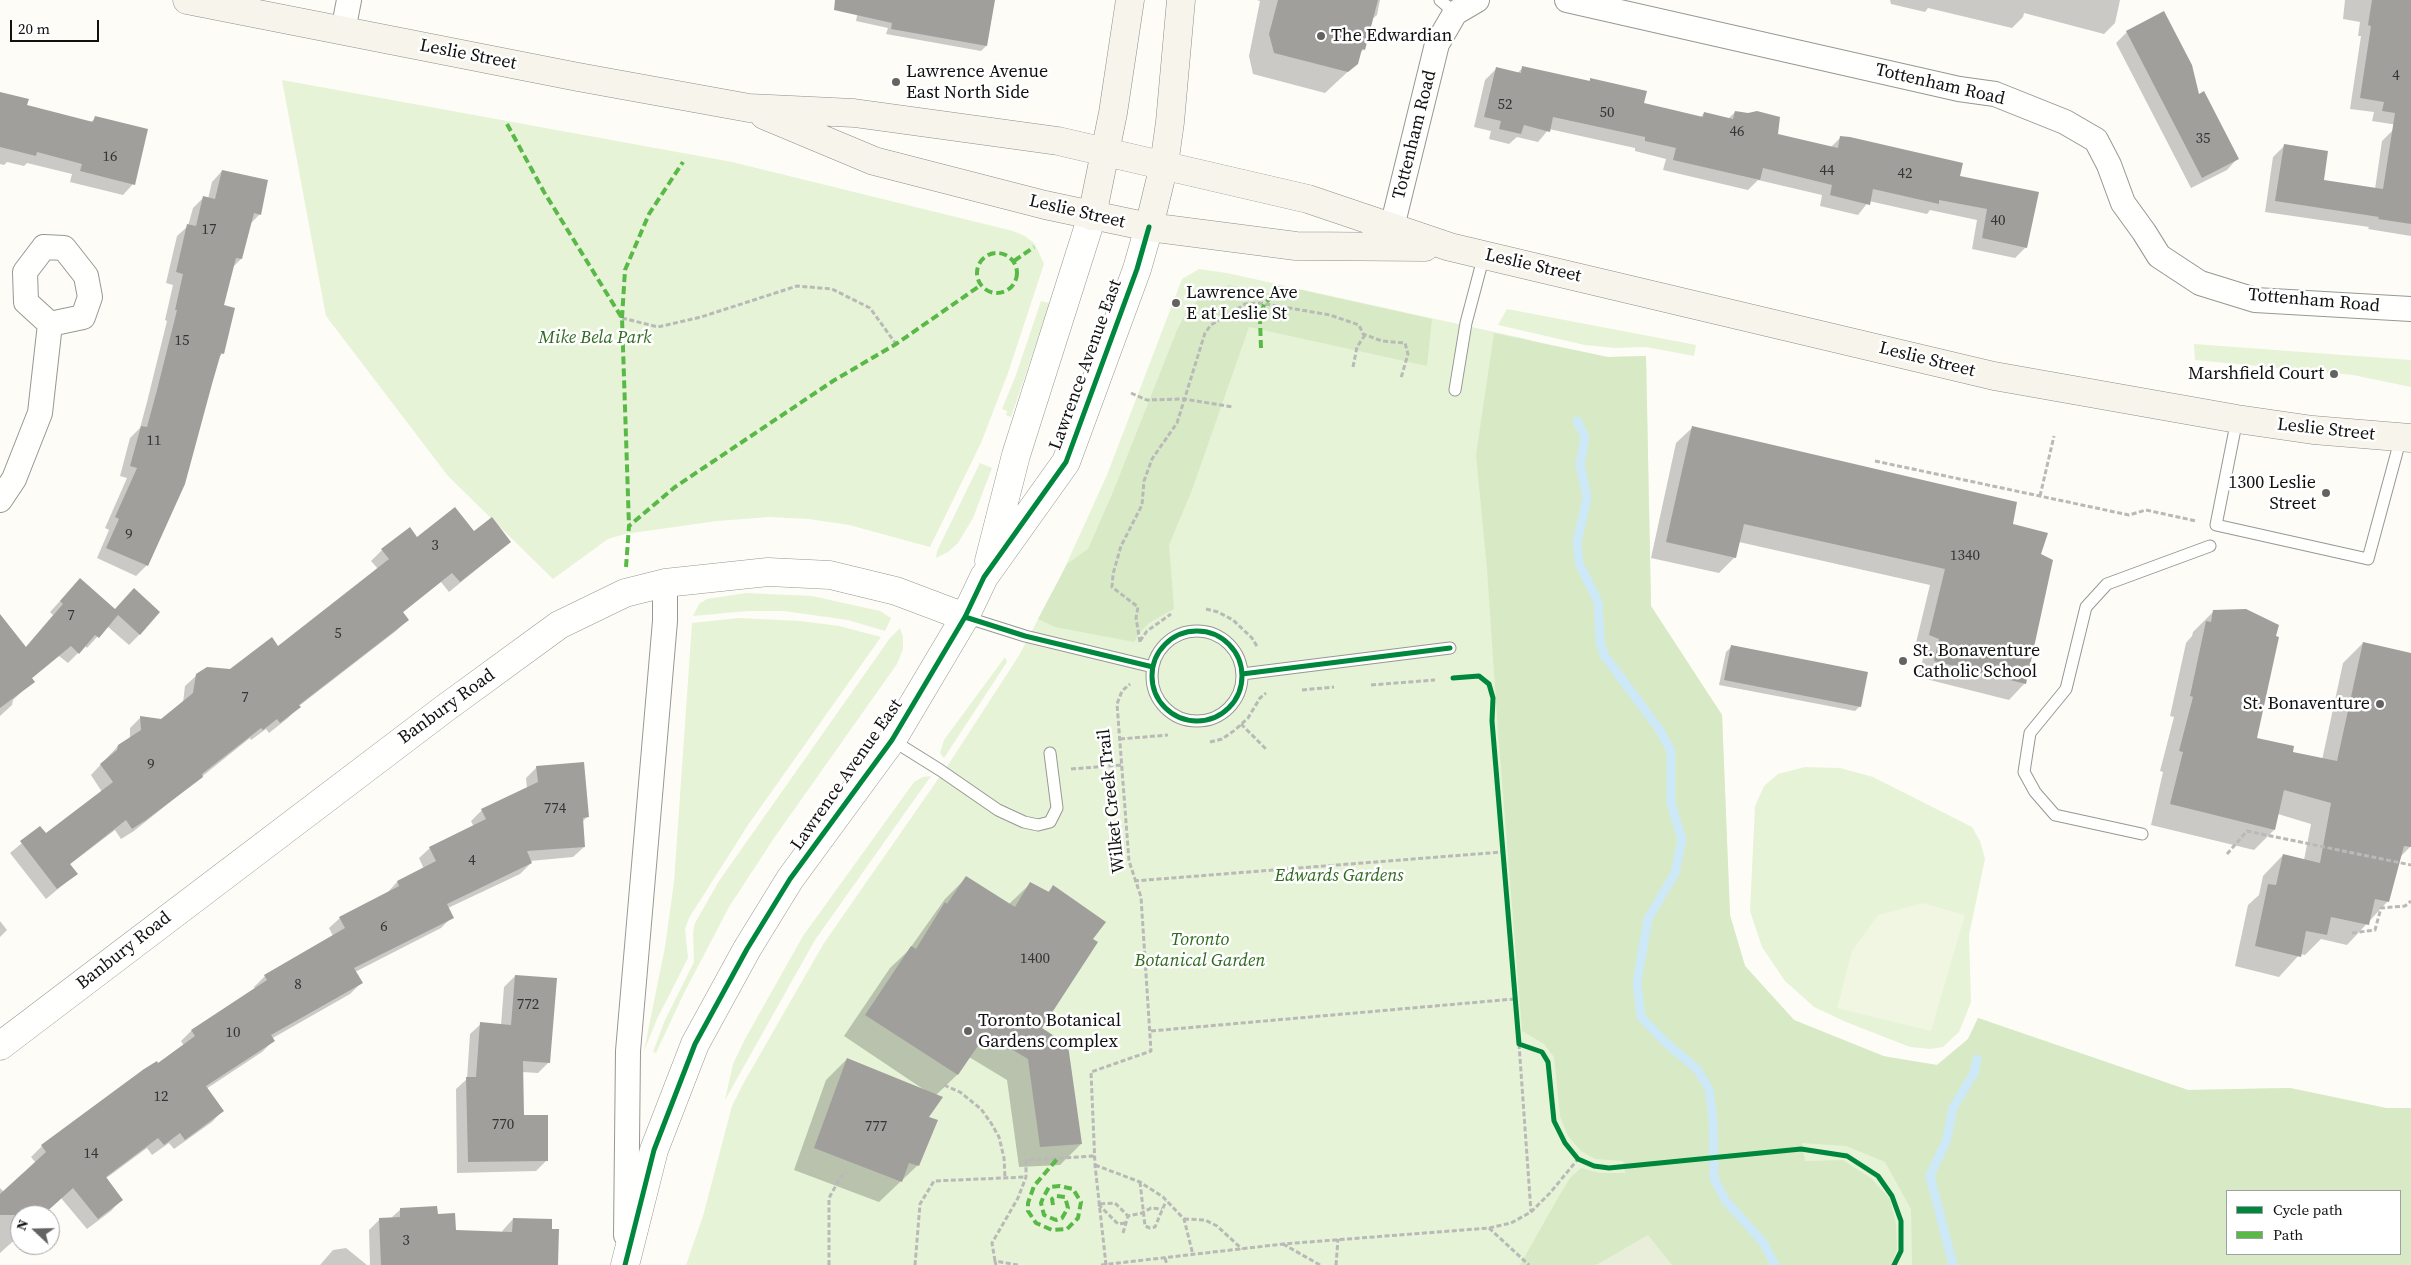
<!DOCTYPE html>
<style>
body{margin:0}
#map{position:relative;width:2411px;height:1265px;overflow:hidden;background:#fdfcf7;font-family:"Source Serif 4",serif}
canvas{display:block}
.legend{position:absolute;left:2226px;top:1190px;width:175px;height:65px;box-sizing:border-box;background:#fff;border:1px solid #a0a0a0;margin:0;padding:6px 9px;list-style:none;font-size:15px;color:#111}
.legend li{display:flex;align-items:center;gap:10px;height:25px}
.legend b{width:25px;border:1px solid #a0a0a0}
.north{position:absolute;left:10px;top:1205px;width:50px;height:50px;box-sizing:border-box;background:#fff;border:1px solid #a0a0a0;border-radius:50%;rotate:291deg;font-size:14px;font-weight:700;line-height:20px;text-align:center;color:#111}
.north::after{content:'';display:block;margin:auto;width:18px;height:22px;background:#646362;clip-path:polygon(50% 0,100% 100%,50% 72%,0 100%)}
.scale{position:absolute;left:10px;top:20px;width:89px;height:22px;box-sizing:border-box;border:2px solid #111;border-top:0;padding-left:6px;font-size:15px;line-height:18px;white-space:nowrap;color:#111;-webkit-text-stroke:4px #fff;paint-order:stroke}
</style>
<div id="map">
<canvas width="2411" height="1265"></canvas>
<ul class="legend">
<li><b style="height:6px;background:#00873e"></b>Cycle path</li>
<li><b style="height:6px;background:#58b947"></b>Path</li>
</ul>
<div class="north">N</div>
<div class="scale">20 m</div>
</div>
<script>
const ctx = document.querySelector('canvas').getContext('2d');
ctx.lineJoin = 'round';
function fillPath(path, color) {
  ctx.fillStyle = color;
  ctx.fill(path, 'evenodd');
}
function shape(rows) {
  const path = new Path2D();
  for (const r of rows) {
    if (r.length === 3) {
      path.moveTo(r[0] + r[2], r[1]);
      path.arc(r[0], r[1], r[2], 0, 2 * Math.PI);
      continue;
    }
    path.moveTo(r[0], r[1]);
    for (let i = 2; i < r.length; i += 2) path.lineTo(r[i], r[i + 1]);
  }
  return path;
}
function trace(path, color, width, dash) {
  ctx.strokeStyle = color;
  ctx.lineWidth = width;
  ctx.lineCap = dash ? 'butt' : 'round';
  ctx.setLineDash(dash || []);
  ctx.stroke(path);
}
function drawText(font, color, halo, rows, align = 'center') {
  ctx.font = font + ' "Source Serif 4",serif';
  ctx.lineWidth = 5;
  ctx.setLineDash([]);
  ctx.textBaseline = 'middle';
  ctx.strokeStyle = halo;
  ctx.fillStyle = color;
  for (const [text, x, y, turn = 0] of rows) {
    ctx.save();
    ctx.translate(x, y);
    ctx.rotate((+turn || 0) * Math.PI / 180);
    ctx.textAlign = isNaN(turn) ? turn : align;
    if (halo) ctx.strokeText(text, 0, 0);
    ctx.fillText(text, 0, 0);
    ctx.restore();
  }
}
const green = shape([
 [282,80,732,162,1013,231,1025,236,1035,244,1044,264,1008,373,981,443,930,547,849,525,809,519,769,517,717,521,625,534,608,539,553,579,448,476,326,316],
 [1199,269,1227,273,1526,339,1569,351,1608,357,1646,356,1651,606,1722,715,1730,915,1745,966,1794,1020,1889,1058,1937,1065,1968,1039,1978,1018,2188,1090,2290,1088,2386,1108,2411,1108,2411,1265,686,1265,703,1216,732,1106,743,1084,824,943,950,762,1018,657,1061,576,1107,475,1182,279],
 [2227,1191,2400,1191,2400,1254,2227,1254],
 [1041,301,1050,303,1011,417,1006,415,1007,411,1002,409,1016,375],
 [1507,309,1696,345,1694,356,1646,347,1615,348,1585,345,1498,325],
 [2194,344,2411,360,2411,387,2353,375,2195,360],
 [980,463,992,468,973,518,958,543,948,552,936,558,937,551],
 [746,593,812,596,880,611,891,618,885,631,848,620,784,611,748,611,693,616,699,604,707,599],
 [739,618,800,621,839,626,881,637,748,825,689,918,685,929,688,958,657,1019,644,1051,665,947,674,882,692,623],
 [900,628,903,637,903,649,897,664,774,838,729,907,683,995,656,1053,653,1052,665,1020,694,962,693,932,695,923,719,881,890,638],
 [1005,657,1007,662,944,758,940,753,944,740],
 [1805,767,1840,768,1873,777,1972,827,1980,841,1985,859,1969,935,1971,1002,1959,1032,1943,1047,1930,1049,1910,1047,1846,1022,1814,1007,1785,981,1762,947,1750,911,1755,806,1764,786,1778,774],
 [931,776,815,940,725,1100,733,1064,745,1039,803,936,914,782,923,777]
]);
const forest = shape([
 [1229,285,1279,295,1297,289,1432,319,1427,366,1249,327,1192,490,1169,545,1174,609,1149,623,1140,632,1134,642,1055,627,1038,619,1067,564,1088,549,1113,492,1177,330,1186,313,1199,299,1213,289],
 [1494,333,1608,357,1646,356,1651,606,1722,715,1730,915,1745,966,1794,1020,1883,1056,1937,1065,1968,1039,1978,1018,2188,1090,2290,1088,2386,1108,2411,1108,2411,1265,1912,1265,1911,1209,1885,1162,1846,1146,1802,1143,1805,1161,1843,1160,1871,1178,1890,1199,1896,1224,1897,1250,1891,1265,1520,1265,1559,1196,1570,1178,1581,1168,1600,1173,1625,1173,1623,1161,1595,1159,1581,1151,1568,1136,1560,1116,1554,1057,1544,1044,1522,1031,1498,731,1487,569,1476,455],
 [2227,1191,2400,1191,2400,1254,2227,1254]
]);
const cemetery = shape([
 [1648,1235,1672,1265,1596,1265]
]);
const pitch = shape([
 [1923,903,1965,915,1931,1031,1837,1008,1852,951,1878,915]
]);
const shadow = shape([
 [860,0,994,0,986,46,981,51,886,34,888,28,856,21],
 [1257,0,1380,0,1377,15,1371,20,1364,49,1359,54,1357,63,1325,93,1253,74,1249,56,1260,1],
 [1890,0,2120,0,2115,23,2104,34,2024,13,2023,17,2012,28,1928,8,1925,12,1891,4],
 [2345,0,2411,0,2411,119,2404,126,2372,121,2374,112,2350,109,2361,36,2358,36,2360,22,2343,19],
 [2127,32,2198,96,2237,159,2227,170,2191,188,2116,43],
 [1523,67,1588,82,1591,79,1643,104,1700,118,1704,113,1728,119,1735,112,1776,135,1830,148,1841,137,1959,177,2026,247,2015,258,1972,249,1977,220,1930,210,1927,214,1869,201,1858,215,1820,206,1822,195,1758,180,1748,190,1663,170,1666,159,1635,151,1635,148,1549,129,1538,142,1517,137,1509,144,1489,139,1491,131,1474,127,1485,80,1496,69,1517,74],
 [0,93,26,106,90,123,95,118,133,184,123,195,70,182,72,174,27,163,24,166,7,162,4,165,0,164],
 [2393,130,2411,133,2411,236,2368,229,2369,227,2265,212,2273,157,2284,146,2323,181,2375,189,2382,141],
 [222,171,260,214,250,224,241,259,232,268,222,306,223,353,218,358,147,565,136,576,97,558,109,530,105,528,127,478,120,476,130,438,140,428,147,402,167,321,165,320,173,285,166,283,177,236,188,226,193,208,203,198,208,199,212,182],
 [1693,427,2012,525,2039,554,2025,683,2009,700,1918,677,1924,655,1914,651,1930,585,1739,542,1735,557,1719,573,1651,558,1676,443],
 [473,533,510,542,449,592,441,582,402,613,407,620,396,631,299,706,288,718,269,733,266,729,251,740,250,738,134,831,121,839,115,830,69,865,76,874,46,899,10,853,40,828,46,835,102,792,91,775,118,746,130,738,130,728,141,717,161,720,183,703,185,686,197,675,230,671,278,647,378,569,371,561,382,550,417,538],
 [80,579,140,634,129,645,107,626,87,648,85,646,68,663,59,656,31,679,33,681,13,700,12,705,0,716,0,633,25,648,53,615,50,612],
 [2214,611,2255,739,2292,753,2322,760,2343,663,2363,643,2411,654,2410,847,2399,858,2388,901,2347,945,2321,939,2305,955,2300,954,2279,977,2235,966,2248,905,2259,895,2263,876,2283,855,2304,860,2311,824,2278,814,2274,830,2254,850,2151,825,2163,772,2160,771,2174,717,2170,716,2186,643,2192,636,2193,632],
 [1731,647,1860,706,1855,711,1719,685,1726,652],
 [537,767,587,817,582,822,584,847,573,857,530,861,531,863,520,874,448,908,452,917,441,928,355,972,361,983,350,994,271,1039,273,1041,262,1052,206,1089,222,1111,212,1122,174,1149,169,1143,152,1155,147,1148,105,1179,121,1200,111,1211,87,1229,61,1198,42,1215,20,1215,20,1235,0,1253,0,1188,4,1192,36,1163,31,1157,42,1146,145,1070,158,1065,184,1046,181,1041,191,1031,255,989,254,987,265,976,333,936,329,928,340,918,387,893,397,882,424,869,419,858,430,848,474,827,471,821,482,810,527,789,526,778],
 [966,878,1009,904,1030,884,1047,893,1053,887,1092,939,1040,1029,1081,1144,1060,1165,1019,1167,1007,1080,969,1057,957,1075,936,1095,927,1118,918,1165,879,1202,794,1170,826,1080,847,1059,926,1091,844,1036,890,968,908,951,945,899],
 [0,921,7,930,0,937],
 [515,976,549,1062,538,1073,522,1072,522,1117,547,1160,536,1171,457,1173,456,1089,467,1079,470,1034,481,1024,501,1025,504,987],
 [401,1209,436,1215,455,1232,502,1233,503,1230,513,1219,551,1230,556,1265,370,1265,369,1230,380,1219,391,1218],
 [346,1248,367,1265,320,1265,333,1250]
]);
const stream = shape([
 [1577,421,1585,437,1580,465,1587,497,1577,543,1579,563,1598,602,1600,641,1604,655,1659,729,1671,751,1671,803,1682,840,1675,873,1648,919,1637,982,1641,1017,1665,1042,1697,1069,1709,1089,1713,1119,1714,1178,1725,1200,1762,1241,1775,1265],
 [1953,1265,1930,1176,1947,1139,1953,1108,1974,1073,1977,1059]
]);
const building = shape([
 [835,0,995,0,987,46,891,29,892,23,834,10],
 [1278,0,1378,0,1365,50,1362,49,1358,64,1348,72,1274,53,1269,34],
 [2372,0,2411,0,2411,224,2378,219,2379,217,2275,201,2284,144,2328,151,2324,180,2383,189,2395,113,2382,111,2384,102,2360,98,2371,26,2368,25],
 [2164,11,2192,65,2199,94,2204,91,2239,159,2202,178,2126,31],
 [1522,66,1590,81,1590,78,1647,91,1644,103,1703,117,1704,112,1733,119,1735,111,1748,113,1757,111,1780,117,1778,134,1838,148,1840,136,1850,137,1963,163,1960,176,2039,192,2027,248,1982,238,1987,209,1939,200,1939,204,1873,189,1870,205,1830,195,1832,185,1763,168,1760,180,1673,160,1676,148,1645,141,1645,137,1553,117,1550,132,1524,125,1521,134,1499,129,1501,121,1484,117,1496,67,1521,73],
 [0,92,29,99,27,105,93,122,95,116,148,129,135,185,80,171,82,164,37,152,36,156,0,147],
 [222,170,268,180,261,215,254,213,242,259,236,258,224,305,235,308,224,354,221,353,212,384,185,484,148,566,106,548,119,519,115,517,137,468,130,466,141,426,147,427,157,390,177,310,175,310,183,274,176,272,187,224,196,226,203,196,215,199],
 [1692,426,2017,502,2013,524,2048,533,2041,554,2053,560,2026,684,1934,661,1939,639,1929,635,1945,569,1744,524,1736,558,1666,542],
 [455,507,474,531,492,517,511,542,460,582,452,573,403,612,409,620,299,705,301,707,280,723,277,719,263,730,261,728,202,774,203,777,146,820,132,829,126,820,70,864,78,874,57,889,20,841,40,826,46,833,113,782,100,764,117,750,118,745,141,730,140,716,161,719,193,693,196,674,207,667,230,669,272,637,278,646,389,559,381,549,410,527,417,537],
 [80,578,115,609,134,588,160,612,140,635,118,615,99,638,95,635,79,654,71,646,32,678,35,682,0,708,0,614,26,647,63,604,60,601],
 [2246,609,2279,625,2276,636,2279,637,2257,738,2294,746,2293,752,2337,761,2363,642,2411,653,2411,847,2404,846,2389,902,2375,899,2369,925,2331,917,2327,935,2306,931,2301,957,2255,946,2268,884,2276,885,2283,854,2320,863,2331,803,2284,790,2275,830,2170,804,2183,752,2179,751,2193,697,2190,696,2206,621,2211,622,2213,610],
 [1731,645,1868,672,1861,707,1724,680],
 [584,762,589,817,583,818,585,847,527,851,532,863,447,904,454,918,354,968,363,983,271,1035,275,1041,206,1086,224,1111,185,1140,180,1133,164,1145,158,1138,106,1177,123,1200,98,1219,73,1188,43,1215,0,1215,0,1194,46,1152,41,1145,144,1069,157,1061,158,1063,195,1036,191,1030,267,980,264,975,345,928,339,917,399,886,397,881,436,861,429,847,486,819,481,809,538,782,536,766],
 [966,876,1015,907,1030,882,1049,892,1053,885,1106,922,1093,939,1098,942,1042,1028,1068,1045,1082,1144,1040,1147,1028,1059,986,1034,958,1075,865,1015,911,946,916,949,945,902,947,904],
 [515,975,557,978,550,1063,523,1061,524,1115,548,1115,548,1161,468,1162,466,1077,476,1077,480,1022,511,1025],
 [847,1058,943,1097,929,1117,938,1120,919,1166,909,1163,902,1182,814,1148],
 [437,1206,438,1214,455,1213,456,1230,512,1232,513,1218,552,1219,552,1229,559,1229,558,1265,381,1265,379,1218,400,1217,400,1208]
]);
const path = shape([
 [622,318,658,327,701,317,797,286,832,289,870,308,896,344],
 [1353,367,1357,347,1365,335],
 [1131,393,1147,400,1184,399,1233,407],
 [1875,461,2129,515,2146,510,2196,521],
 [2040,496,2054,436],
 [1206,609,1218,612,1233,620,1252,638,1258,648],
 [1140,641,1147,631,1171,614],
 [1140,642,1136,618,1138,607,1112,587,1113,574,1121,546,1142,505,1144,481,1152,459,1177,423,1205,333,1211,325,1245,304,1260,303,1330,315,1359,325,1363,334,1382,341,1405,343,1408,354,1401,378],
 [1371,685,1435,680],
 [1302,690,1334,687],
 [1241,724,1267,750],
 [1120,739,1168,735],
 [1210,742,1222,739,1235,730,1248,718,1260,698,1266,693],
 [1071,769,1122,765],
 [2227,854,2247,831,2411,865],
 [1134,881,1502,852],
 [2352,933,2375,930,2381,908,2405,906,2411,901],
 [1151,1031,1514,999],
 [1519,1044,1531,1212],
 [944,1085,960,1092,981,1109,991,1123,999,1137,1004,1158,1005,1178],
 [1095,1165,1140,1182,1163,1197,1184,1219,1193,1255],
 [1140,1182,1145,1226,1150,1228,1155,1227,1166,1201],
 [1184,1219,1205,1220,1217,1226,1242,1249],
 [1125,1223,1118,1224,1098,1204,1115,1203,1128,1216],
 [1489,1228,1529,1265],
 [1123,1233,1128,1216,1142,1213,1151,1208,1162,1209],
 [1283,1244,1320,1265],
 [1165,1258,1167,1265],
 [995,1261,992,1243,1018,1198,1026,1177,1026,1160,1095,1156],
 [829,1265,829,1198,840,1178,847,1172],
 [915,1265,920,1204,934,1181,1026,1177],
 [996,1265,995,1261,1018,1265],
 [1101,1265,1283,1244,1489,1228,1511,1223,1531,1212,1550,1193,1578,1159],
 [1106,1265,1095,1165,1091,1072,1151,1051,1141,897,1129,861,1117,704,1122,691,1130,684],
 [1336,1265,1338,1239]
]);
const service = shape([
 [1440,0,1455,13],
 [1455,390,1466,323,1484,255],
 [2237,419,2216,525,2368,559,2401,437],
 [965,617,1025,636,1153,667],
 [1197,676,45],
 [1242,674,1450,648],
 [892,740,940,770,998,810,1024,822,1038,825,1050,822,1057,808,1050,753],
 [2142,834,2055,815,2035,792,2024,772,2030,733,2066,689,2086,607,2107,584,2210,546]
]);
const minor = shape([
 [1567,0,1959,89,1995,94,2065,122,2096,140,2109,165,2123,203,2144,232,2159,256,2200,283,2255,300,2411,309],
 [343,31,349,0],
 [1392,227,1437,44,1455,13,1477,0],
 [44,247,64,248,86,276,90,297,83,317,50,324,26,302,25,272,44,247],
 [0,500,14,479,40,413,50,324],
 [626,1235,628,1051,665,621,665,583]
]);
const tertiary = shape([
 [989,561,1016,455,1092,216],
 [0,1046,444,709,559,625,625,593,665,583,768,572,830,575,896,591,965,617],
 [625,1265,654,1150,695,1044,747,949,790,879,892,740,965,617,984,577,1066,462,1137,269,1149,227]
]);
const secondary = shape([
 [187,0,578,77,749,108,854,113,1058,141,1308,199,1450,247,1994,376,2237,419,2313,430,2411,438],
 [764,115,874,161,1045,205,1149,227,1296,246,1425,247],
 [1092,216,1113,113,1130,0],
 [1149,227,1164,165,1170,122,1181,0]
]);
const quiet = shape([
 [507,124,544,192,622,318,629,526],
 [997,273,20],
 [1014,261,1034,247],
 [622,318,625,270,649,214,683,162],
 [1261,348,1260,320,1264,304,1276,293,1281,283],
 [626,567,629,526,675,487,833,381,896,344,981,285],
 [1053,1205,1052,1199,1056,1196,1065,1197,1068,1208,1062,1218,1056,1220,1044,1215,1041,1203,1043,1198,1049,1187,1060,1186,1073,1189,1081,1202,1078,1218,1067,1229,1052,1230,1036,1223,1028,1211,1028,1203,1034,1186,1058,1158]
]);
const cycleway = shape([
 [965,617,1025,636,1153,667],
 [1197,676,45],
 [1242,674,1450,648],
 [1453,678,1479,676,1489,684,1493,698,1492,721,1519,1044,1542,1052,1548,1062,1554,1121,1565,1143,1578,1159,1594,1166,1609,1168,1801,1149,1847,1156,1878,1176,1892,1196,1901,1221,1901,1251,1894,1265],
 [625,1265,654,1150,695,1044,747,949,790,879,892,740,965,617,984,577,1066,462,1137,269,1149,227]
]);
const markers = [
 [1321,36,5,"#646362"],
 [896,82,5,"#646362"],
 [1176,303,5,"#646362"],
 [2334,374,5,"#646362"],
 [2326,493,5,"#646362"],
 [1903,661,5,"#646362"],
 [2380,704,5,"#646362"],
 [968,1031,5,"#646362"]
];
const numberNames = [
 ["4",2396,76],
 ["52",1505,105],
 ["50",1607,113],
 ["46",1737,132],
 ["35",2203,139],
 ["16",110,157],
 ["44",1827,171],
 ["42",1905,174],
 ["40",1998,221],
 ["17",209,230],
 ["15",182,341],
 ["11",154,441],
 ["9",129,535],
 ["3",435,546],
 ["1340",1965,556],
 ["7",71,616],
 ["5",338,634],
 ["7",245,698],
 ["9",151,765],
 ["774",555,809],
 ["4",472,861],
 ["6",384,927],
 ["1400",1035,959],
 ["8",298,985],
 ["772",528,1005],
 ["10",233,1033],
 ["12",161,1097],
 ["770",503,1125],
 ["777",876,1127],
 ["14",91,1154],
 ["3",406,1241]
];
const poiNames = [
 ["The Edwardian",1331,36],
 ["Lawrence Avenue",906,72],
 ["East North Side",906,93],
 ["Lawrence Ave",1186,293],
 ["E at Leslie St",1186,314],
 ["Marshfield Court",2324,374,"right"],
 ["1300 Leslie",2316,483,"right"],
 ["Street",2316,504,"right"],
 ["St. Bonaventure",1913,651],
 ["Catholic School",1913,672],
 ["St. Bonaventure",2370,704,"right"],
 ["Toronto Botanical",978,1021],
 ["Gardens complex",978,1042]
];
const streetNames = [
 ["Leslie Street",468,55,11],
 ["Tottenham Road",1940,85,13],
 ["Tottenham Road",1415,135,-76],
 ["Leslie Street",1077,212,13],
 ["Leslie Street",1533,266,13],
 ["Tottenham Road",2314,301,5],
 ["Leslie Street",1927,360,14],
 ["Lawrence Avenue East",1086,365,-70],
 ["Leslie Street",2326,430,6],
 ["Banbury Road",447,707,-36],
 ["Lawrence Avenue East",847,775,-55],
 ["Wilket Creek Trail",1112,801,-96],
 ["Banbury Road",124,951,-38]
];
const parkNames = [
 ["Mike Bela Park",595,338],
 ["Edwards Gardens",1339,876],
 ["Toronto",1200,940],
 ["Botanical Garden",1200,961]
];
fillPath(green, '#e7f3d7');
fillPath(forest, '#d8eac5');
fillPath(cemetery, '#e9eedb');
fillPath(pitch, '#f0f6e1');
fillPath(shadow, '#0003');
trace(stream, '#cde8f7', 9);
fillPath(building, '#a19f9c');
trace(service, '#979795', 13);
trace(minor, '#979795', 26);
trace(tertiary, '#979795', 29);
trace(secondary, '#8e8d8b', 29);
trace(path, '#b9b9b8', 3, [5, 2.5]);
trace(service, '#fffffe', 11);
trace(minor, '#fffffe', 24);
trace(tertiary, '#fffffe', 28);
trace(secondary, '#f6f4eb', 28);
trace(quiet, '#58b947', 4, [8, 4]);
trace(cycleway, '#00873e', 5);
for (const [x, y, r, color] of markers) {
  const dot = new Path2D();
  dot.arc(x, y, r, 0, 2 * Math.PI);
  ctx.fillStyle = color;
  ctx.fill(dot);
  trace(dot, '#fff', 2);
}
drawText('15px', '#353434', null, numberNames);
drawText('18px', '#111', '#fff', poiNames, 'left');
drawText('18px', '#111', '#fff', streetNames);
drawText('italic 18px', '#2f6b1f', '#fff', parkNames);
</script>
